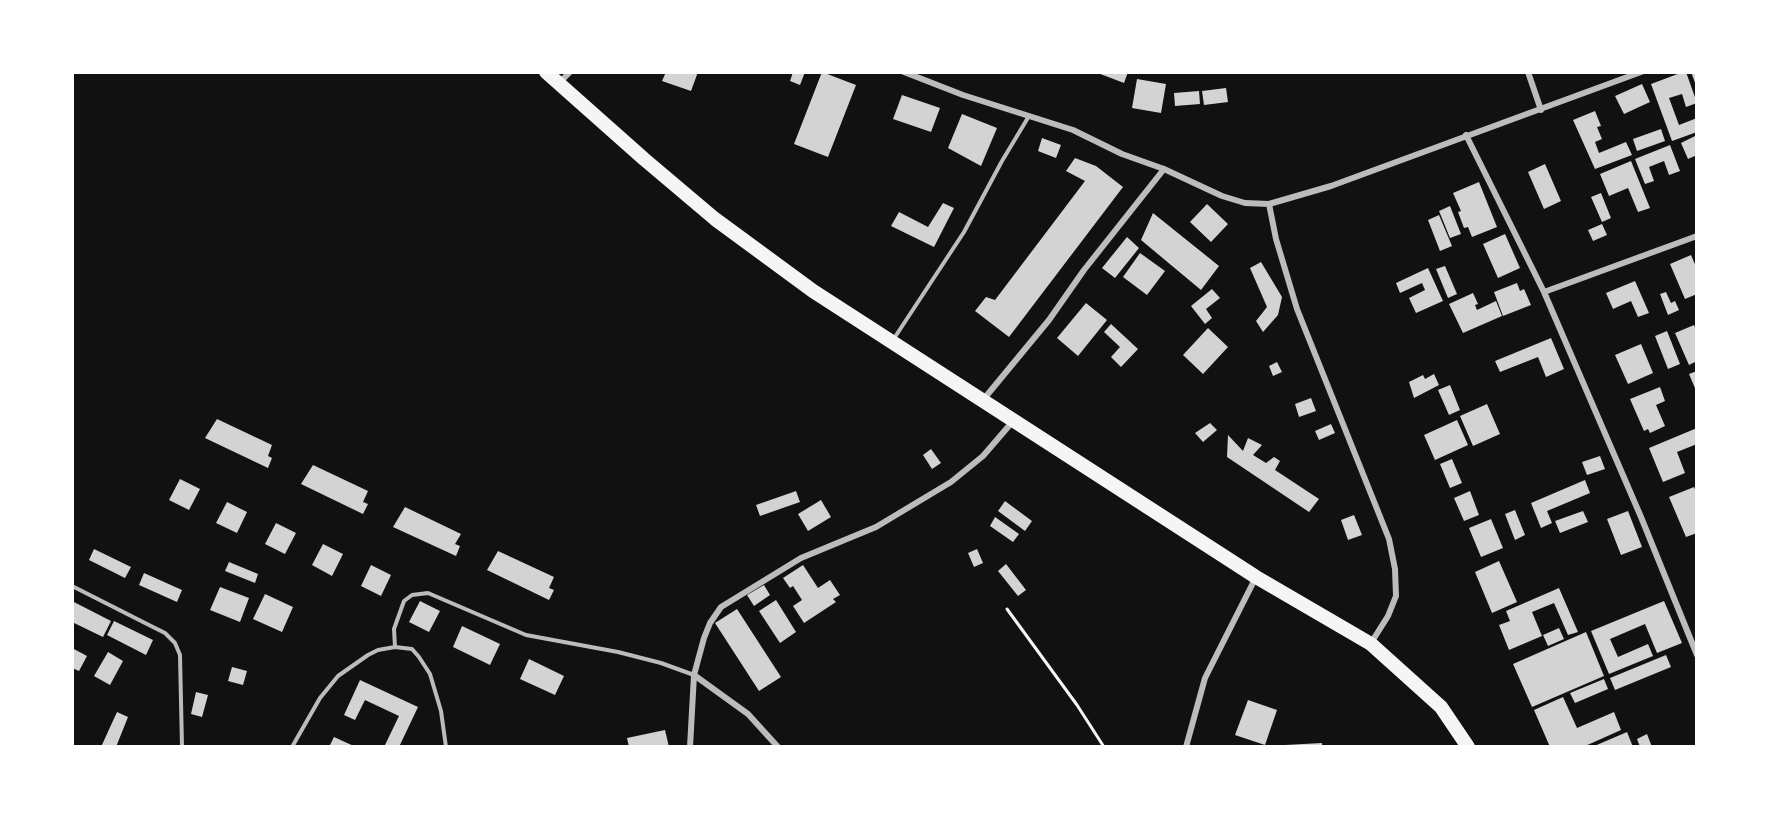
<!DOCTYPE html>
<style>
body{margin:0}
#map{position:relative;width:1769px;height:819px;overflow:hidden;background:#111;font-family:"PT Sans",sans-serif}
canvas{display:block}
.frame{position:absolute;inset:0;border:74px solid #fff;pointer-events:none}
</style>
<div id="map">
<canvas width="1769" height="819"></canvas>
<div class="frame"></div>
</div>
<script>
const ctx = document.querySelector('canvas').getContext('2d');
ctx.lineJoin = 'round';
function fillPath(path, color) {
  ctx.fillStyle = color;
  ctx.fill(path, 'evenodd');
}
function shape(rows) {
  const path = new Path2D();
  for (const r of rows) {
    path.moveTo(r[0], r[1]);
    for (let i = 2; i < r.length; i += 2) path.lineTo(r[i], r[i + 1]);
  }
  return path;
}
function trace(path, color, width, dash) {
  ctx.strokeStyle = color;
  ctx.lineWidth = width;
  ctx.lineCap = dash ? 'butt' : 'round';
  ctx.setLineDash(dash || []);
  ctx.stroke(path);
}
const building = shape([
 [666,72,698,72,691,91,662,81],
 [793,72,805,72,800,85,790,81],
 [822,72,856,85,828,157,794,144],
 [1095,72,1128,72,1124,83],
 [1683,72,1686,72,1697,103,1686,107,1682,94,1669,98,1679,125,1697,118,1697,132,1672,141,1651,84],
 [1691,72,1697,72,1697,88],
 [1137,79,1166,84,1161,113,1132,108],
 [1642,84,1650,102,1624,114,1615,96],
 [1226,88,1228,102,1204,105,1202,91],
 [1199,91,1200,104,1175,106,1174,93],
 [902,95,940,108,931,132,893,119],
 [1595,111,1601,126,1597,127,1602,139,1595,142,1599,153,1626,142,1632,155,1595,169,1573,120],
 [962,114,997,128,981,166,948,148],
 [1661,129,1665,141,1637,151,1633,139],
 [1697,135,1697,155,1688,159,1681,143],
 [1042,138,1061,145,1056,158,1038,151],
 [1670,145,1680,171,1669,175,1664,161,1649,167,1654,181,1645,184,1635,159],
 [1075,158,1096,166,1123,187,1009,337,975,311,986,297,995,300,1085,181,1066,171],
 [1631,161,1650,208,1638,212,1628,188,1609,196,1600,174],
 [1545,164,1561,201,1544,209,1528,172],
 [1479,182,1497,227,1472,237,1468,227,1464,228,1458,212,1461,211,1453,193],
 [1601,193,1611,218,1602,222,1591,197],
 [943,203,954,208,934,247,891,226,899,212,928,227],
 [1207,204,1228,224,1211,242,1190,222],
 [1450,206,1461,234,1450,238,1439,211],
 [1153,213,1219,266,1201,290,1141,240],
 [1439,215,1452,246,1440,251,1428,220],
 [1602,224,1607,235,1593,241,1588,230],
 [1505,234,1520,268,1498,278,1483,244],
 [1127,237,1139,248,1115,278,1102,268],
 [1140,253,1165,271,1147,295,1123,277],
 [1691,255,1697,269,1697,294,1685,299,1670,264],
 [1261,262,1282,297,1278,315,1263,332,1256,321,1267,307,1250,268],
 [1445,266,1457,294,1448,298,1436,269],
 [1428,268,1443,301,1416,313,1409,298,1425,290,1422,283,1400,293,1396,283],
 [1635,281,1649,313,1638,317,1631,301,1613,309,1606,293],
 [1517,283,1520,291,1524,289,1531,305,1503,316,1494,292],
 [1212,289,1220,298,1206,309,1212,318,1205,324,1191,306],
 [1666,292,1671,303,1675,301,1679,310,1668,315,1660,294],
 [1473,293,1478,304,1475,305,1477,310,1496,301,1502,316,1463,333,1449,304],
 [1086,303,1107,320,1078,356,1057,338],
 [1111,324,1138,349,1121,367,1111,357,1120,347,1104,332],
 [1694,325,1697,332,1697,361,1689,365,1675,333],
 [1208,328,1228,347,1203,374,1183,355],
 [1667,331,1680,364,1668,369,1655,336],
 [1551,338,1564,369,1546,377,1538,357,1500,372,1495,361],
 [1641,344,1653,373,1628,384,1615,355],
 [1277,362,1282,372,1273,376,1269,366],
 [1697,371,1697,393,1689,374],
 [1434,374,1439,385,1414,398,1409,382,1423,375,1425,379],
 [1450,385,1460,410,1449,415,1438,390],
 [1660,387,1665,401,1656,405,1665,426,1650,433,1648,429,1644,431,1630,399],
 [1311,398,1316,411,1299,417,1295,404],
 [1487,404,1500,434,1473,446,1460,416],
 [217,419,272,445,268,456,272,458,268,468,205,438],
 [1457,420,1468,445,1435,460,1424,435],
 [1210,423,1217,430,1203,442,1195,433],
 [1331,424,1335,433,1319,440,1315,431],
 [1697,428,1697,444,1677,452,1685,473,1663,482,1649,448],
 [1228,435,1243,451,1248,438,1262,445,1253,455,1266,463,1274,457,1280,461,1275,470,1319,499,1309,512,1227,457],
 [931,449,941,463,932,469,923,455],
 [1600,456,1605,469,1587,475,1582,462],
 [1452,459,1462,483,1450,488,1440,464],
 [313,465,368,491,363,502,368,504,363,514,301,484],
 [180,479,200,489,189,510,169,500],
 [1585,480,1590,493,1547,511,1552,523,1541,528,1531,503],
 [1694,487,1697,494,1697,533,1686,537,1669,497],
 [796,491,800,502,760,516,756,505],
 [1470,491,1479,515,1464,521,1454,498],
 [821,500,831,517,808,531,798,514],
 [1005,501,1032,521,1025,531,998,511],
 [227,502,247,512,237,533,216,523],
 [405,507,461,534,455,544,460,546,456,556,393,527],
 [1515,510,1525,535,1515,540,1505,514],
 [1583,511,1588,522,1560,533,1555,521],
 [1628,511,1642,547,1621,555,1607,519],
 [1354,515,1362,535,1348,540,1341,520],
 [995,517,1019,534,1013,542,990,526],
 [1491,519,1503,548,1481,557,1469,528],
 [276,523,296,533,285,554,265,544],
 [323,544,343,554,332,576,312,565],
 [94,549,131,567,125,578,89,560],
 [977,549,983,563,974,567,968,553],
 [498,551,554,577,549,588,554,590,549,600,487,570],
 [1499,561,1517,602,1492,613,1475,572],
 [229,562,258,574,255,583,225,571],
 [1006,564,1026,590,1018,596,998,571],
 [371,565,391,575,381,596,361,586],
 [803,565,818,588,830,580,840,595,833,599,836,602,804,623,793,606,802,600,793,586,790,588,783,578],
 [144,573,182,590,177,602,139,585],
 [764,585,770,595,754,606,747,595],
 [220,587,249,598,240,622,210,610],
 [1559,588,1578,632,1568,635,1554,603,1532,612,1542,636,1509,650,1499,625,1510,621,1506,611],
 [265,594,293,607,282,632,253,619],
 [776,600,796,632,780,643,759,611],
 [72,601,111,621,103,637,72,622],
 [420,601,440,611,429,632,409,622],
 [1664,601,1682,643,1657,653,1645,624,1610,639,1618,657,1648,644,1653,656,1609,674,1591,631],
 [737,609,781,677,759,691,715,623],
 [114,621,153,640,146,655,107,635],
 [462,626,500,644,490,665,453,647],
 [1559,628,1564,639,1548,646,1543,635],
 [1586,632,1604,676,1532,707,1513,664],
 [72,648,87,656,79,671,72,668],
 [108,652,123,661,110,685,94,676],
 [1666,655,1671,667,1615,690,1610,678],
 [529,659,564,676,555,695,520,679],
 [232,667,247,671,243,685,228,681],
 [1604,679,1608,689,1575,703,1570,693],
 [360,680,418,707,399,747,384,747,399,716,365,700,355,720,344,715],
 [196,692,208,695,202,717,191,714],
 [1563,697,1577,728,1614,712,1621,730,1583,747,1550,747,1534,710],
 [1248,700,1277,710,1265,745,1235,735],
 [117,712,128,717,116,747,101,747],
 [665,730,669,747,629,747,627,738],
 [1627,732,1633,747,1592,747],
 [1647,734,1652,747,1640,747,1637,739],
 [334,737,356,747,329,747],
 [1322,743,1322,747,1285,747,1285,745]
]);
const path = shape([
 [1007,609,1077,705,1104,747]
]);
const service = shape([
 [893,340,964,232,1002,161,1029,116],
 [72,586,149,625,165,633,175,643,180,655,182,747],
 [395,647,394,629,404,601,412,595,428,593,526,635,618,652,661,663,694,675],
 [292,747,320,698,338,676,368,655,378,650,395,647,412,649,419,657,430,674,441,711,446,747]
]);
const minor = shape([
 [904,72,963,95,1073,130,1122,154,1164,169,1222,196,1245,203,1269,204,1331,186,1641,72],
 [1528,72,1541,110],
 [558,84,570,72],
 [1466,135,1544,292,1641,517,1697,655],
 [1269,204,1276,239,1297,309,1389,539,1395,569,1396,596,1388,616,1371,643],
 [1544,292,1697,236],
 [983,400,1049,320,1084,270,1164,169],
 [694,675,748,714,778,747],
 [690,747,694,675,704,638,710,623,721,607,801,558,876,527,951,482,983,456,1014,420],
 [1186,747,1205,678,1256,577]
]);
const trunk = shape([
 [546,72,644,159,715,219,813,291,1256,577,1371,644,1441,707,1468,747]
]);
fillPath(building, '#d3d3d3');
trace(path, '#f5f5f5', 3);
trace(service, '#bcbcbc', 4);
trace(minor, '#bcbcbc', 6);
trace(trunk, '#f5f5f5', 14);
</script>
